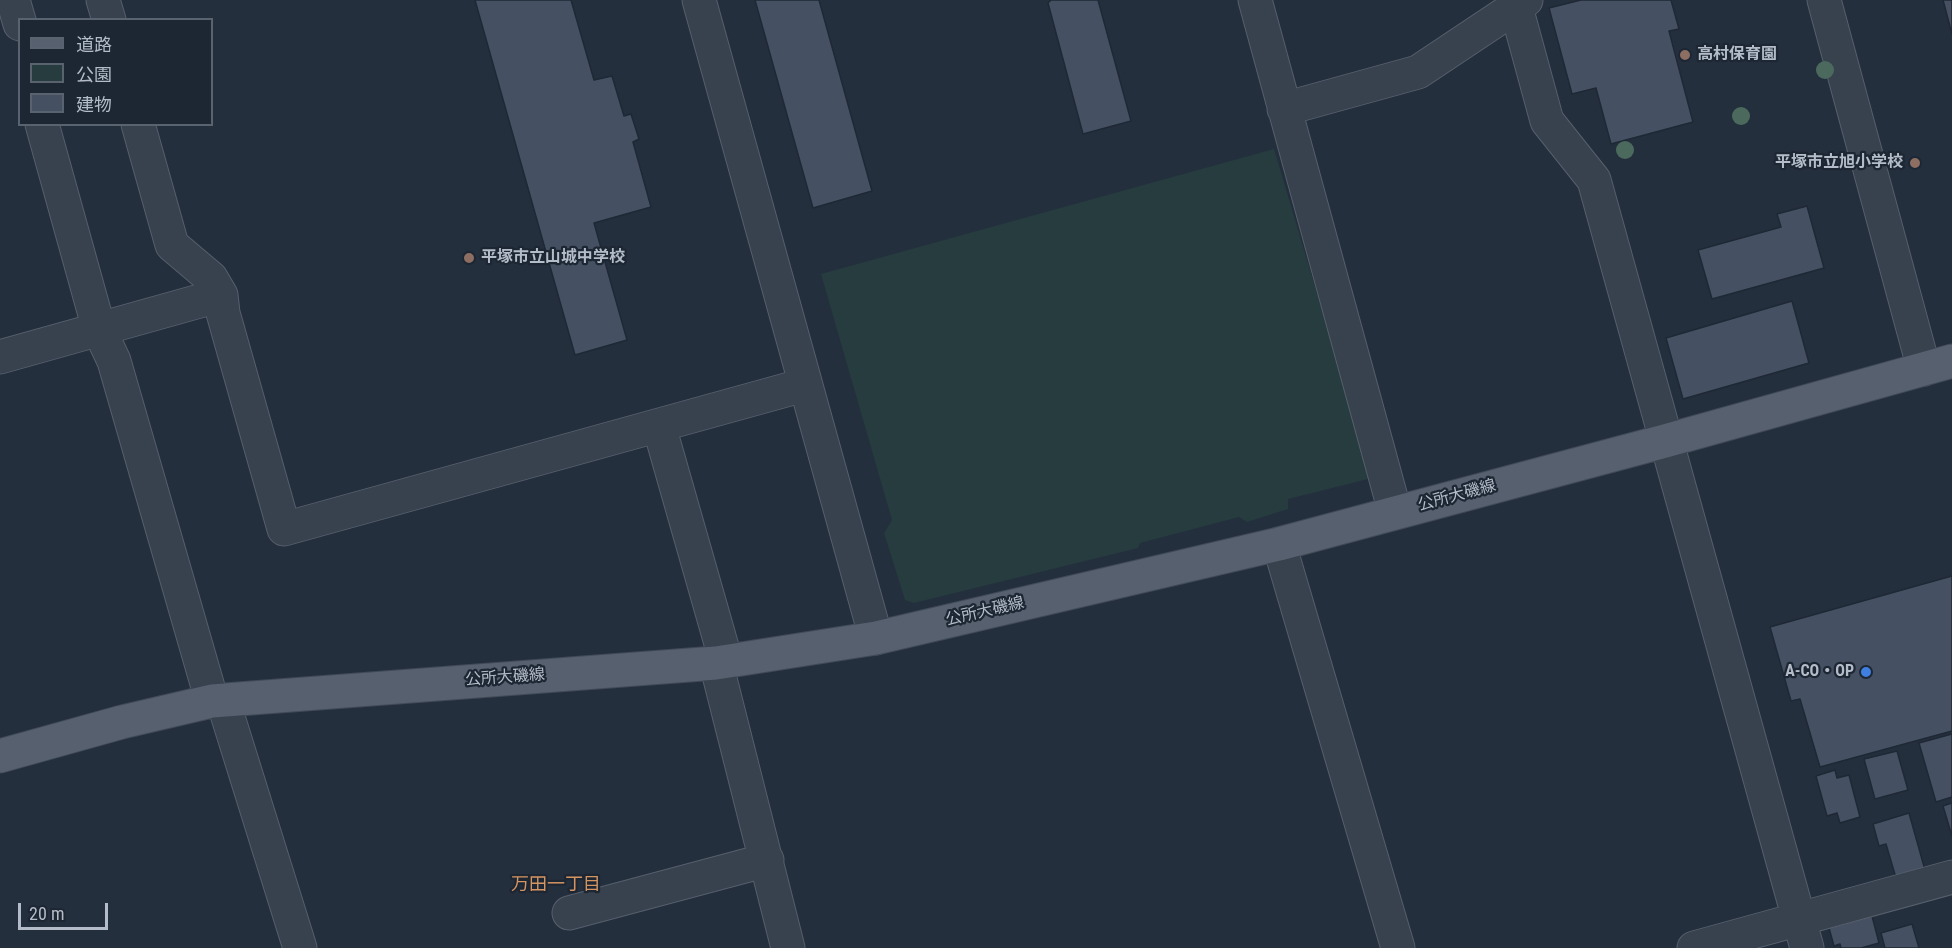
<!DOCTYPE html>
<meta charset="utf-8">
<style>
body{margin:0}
#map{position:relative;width:1952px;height:948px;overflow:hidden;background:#242f3e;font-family:"Roboto Condensed","Noto Sans JP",sans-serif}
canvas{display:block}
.legend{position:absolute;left:18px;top:18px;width:195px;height:108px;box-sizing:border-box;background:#1d2633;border:2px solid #59626f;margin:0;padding:8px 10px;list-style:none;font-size:18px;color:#b4bcc9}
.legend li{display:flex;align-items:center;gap:12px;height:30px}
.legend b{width:30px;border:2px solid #59626f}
.scale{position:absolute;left:18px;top:903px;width:90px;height:27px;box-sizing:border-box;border:3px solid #b4bcc9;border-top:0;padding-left:8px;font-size:18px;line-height:21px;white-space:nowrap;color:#b4bcc9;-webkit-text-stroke:4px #1d2633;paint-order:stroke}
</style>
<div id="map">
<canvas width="1952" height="948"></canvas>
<ul class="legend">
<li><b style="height:8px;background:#56606e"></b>道路</li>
<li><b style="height:16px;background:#263c3f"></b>公園</li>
<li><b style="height:16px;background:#455162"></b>建物</li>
</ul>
<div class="scale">20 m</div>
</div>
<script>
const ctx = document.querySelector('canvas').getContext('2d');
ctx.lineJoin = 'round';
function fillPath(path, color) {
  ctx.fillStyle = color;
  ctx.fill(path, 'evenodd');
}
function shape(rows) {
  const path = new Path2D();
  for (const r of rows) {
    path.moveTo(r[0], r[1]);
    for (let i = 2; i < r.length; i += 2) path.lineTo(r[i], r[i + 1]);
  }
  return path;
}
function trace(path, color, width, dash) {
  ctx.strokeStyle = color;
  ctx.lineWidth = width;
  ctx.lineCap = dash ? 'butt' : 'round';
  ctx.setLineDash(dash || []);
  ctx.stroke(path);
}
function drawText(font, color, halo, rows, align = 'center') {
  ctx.font = font + ' "Roboto Condensed","Noto Sans JP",sans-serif';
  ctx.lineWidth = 4.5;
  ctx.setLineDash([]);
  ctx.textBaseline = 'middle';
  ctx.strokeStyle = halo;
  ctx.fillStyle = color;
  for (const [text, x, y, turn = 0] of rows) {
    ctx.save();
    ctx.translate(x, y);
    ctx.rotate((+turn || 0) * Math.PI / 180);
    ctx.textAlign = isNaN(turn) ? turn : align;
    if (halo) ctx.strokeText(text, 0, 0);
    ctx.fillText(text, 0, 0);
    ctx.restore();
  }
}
const green = shape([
 [1274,149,1372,478,1288,499,1288,509,1247,522,1239,517,1140,543,1138,548,914,603,905,600,884,533,892,520,821,274]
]);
const building = shape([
 [475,0,571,0,594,80,612,76,624,116,631,114,639,139,633,142,651,207,594,223,627,340,575,355,475,0],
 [755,0,819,0,872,191,813,208,755,0],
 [1051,0,1098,0,1131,121,1083,134,1048,3,1051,0],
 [1581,0,1671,0,1679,29,1669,31,1693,122,1611,144,1596,88,1572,94,1549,8,1581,0],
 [1943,0,1952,0,1952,34,1943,0],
 [1807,206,1824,268,1712,299,1698,250,1781,227,1777,214,1807,206],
 [1792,301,1809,363,1683,399,1666,338,1792,301],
 [1952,576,1952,731,1820,767,1800,699,1791,701,1770,627,1952,576],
 [1952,734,1952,797,1936,802,1919,743,1952,734],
 [1897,751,1908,790,1875,799,1864,759,1897,751],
 [1835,770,1837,778,1849,775,1860,817,1840,823,1837,813,1827,816,1816,776,1835,770],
 [1952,803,1952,836,1943,806,1952,803],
 [1909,813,1925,870,1896,878,1886,844,1879,846,1873,824,1909,813],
 [1872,916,1879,943,1861,948,1841,948,1840,944,1834,946,1829,928,1872,916],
 [1912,924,1919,948,1885,948,1881,933,1912,924]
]);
const minor = shape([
 [13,0,20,24],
 [103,0,109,20],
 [699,0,876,638],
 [1255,0,1395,512],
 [1514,0,1547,121,1594,180,1807,948],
 [1824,0,1924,369],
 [1284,109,1418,72,1526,0],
 [42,124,99,329,114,361,212,701],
 [138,124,172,245,211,278,221,295,223,313,284,529,804,385],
 [0,357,221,295],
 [659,426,726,661],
 [1279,544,1398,948],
 [716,663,788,948],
 [223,701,300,948],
 [569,913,767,860],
 [1694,948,1952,877]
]);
const major = shape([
 [0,756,122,722,212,701,716,663,876,638,1279,544,1665,441,1952,361]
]);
const trees = [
 [1825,70],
 [1741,116],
 [1625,150]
];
const markers = [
 [1685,55,6,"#8d6e63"],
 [1915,163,6,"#8d6e63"],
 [469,258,6,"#8d6e63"],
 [1866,672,6,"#3f7fe0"]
];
const poiNames = [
 ["高村保育園",1697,55],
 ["平塚市立旭小学校",1903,163,"right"],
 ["平塚市立山城中学校",481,258],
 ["A-CO・OP",1854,672,"right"]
];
const streetNames = [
 ["公所大磯線",1457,496,-15],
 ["公所大磯線",985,612,-13],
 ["公所大磯線",505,678,-4]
];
const neighbourhoodNames = [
 ["万田一丁目",556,885]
];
fillPath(green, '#263c3f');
fillPath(building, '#455162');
trace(building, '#1f2835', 1.5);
trace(minor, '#565f6c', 35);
trace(major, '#414a57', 35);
trace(minor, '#38414e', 33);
trace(major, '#56606e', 33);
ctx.fillStyle = '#4b6a5d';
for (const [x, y] of trees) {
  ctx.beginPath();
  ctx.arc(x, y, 9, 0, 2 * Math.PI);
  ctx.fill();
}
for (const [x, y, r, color] of markers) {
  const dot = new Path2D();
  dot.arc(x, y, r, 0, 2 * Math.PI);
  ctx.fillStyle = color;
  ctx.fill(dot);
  trace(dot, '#1d2633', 2);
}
drawText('bold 16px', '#b4bcc9', '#1d2633', poiNames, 'left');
drawText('16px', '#b4bcc9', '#1d2633', streetNames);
drawText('18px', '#d59563', '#1d2633', neighbourhoodNames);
</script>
